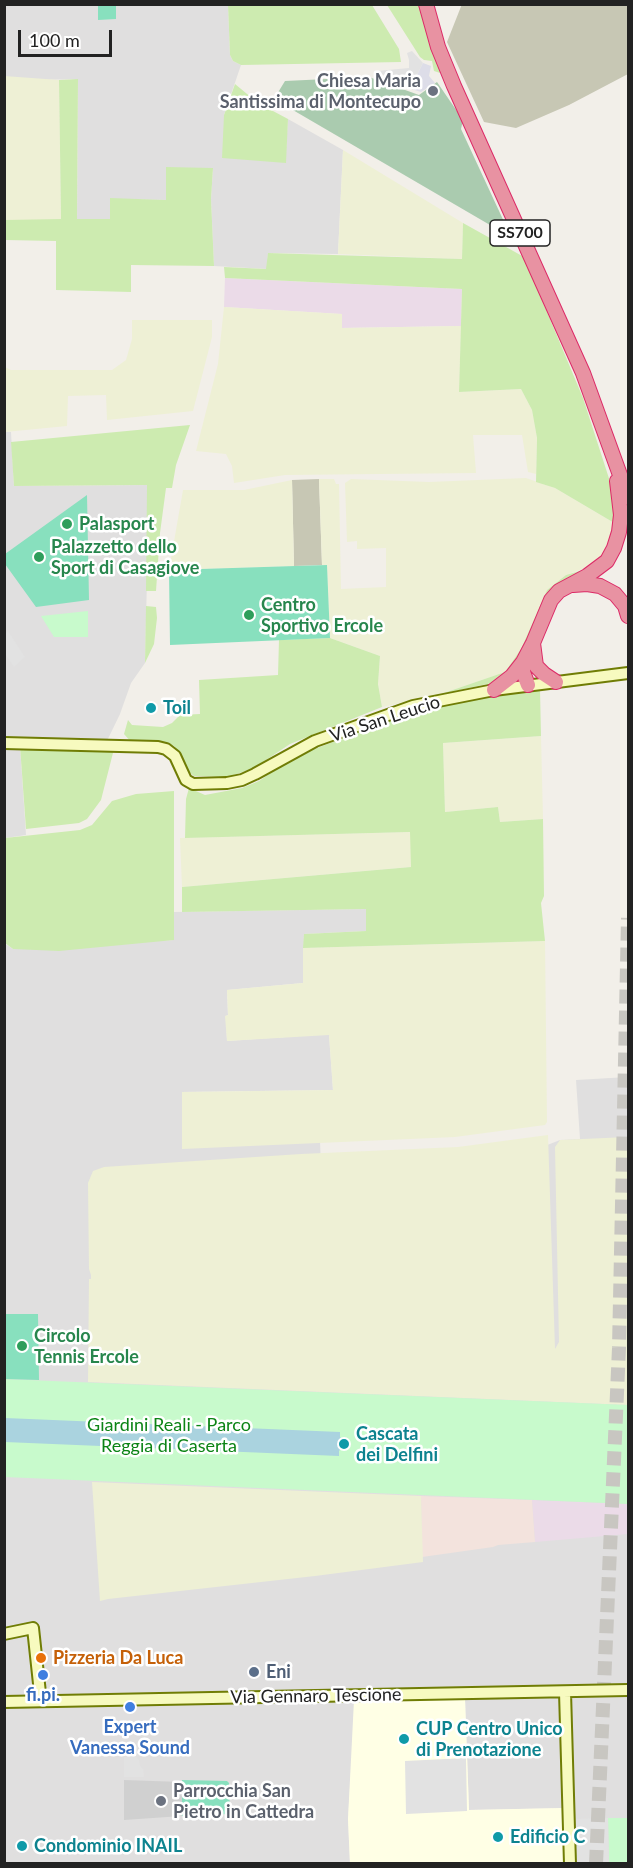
<!DOCTYPE html>
<style>
body{margin:0}
#map{position:relative;width:633px;height:1868px;overflow:hidden;background:#f2efe9;font-family:Lato,sans-serif}
canvas{display:block}
.frame{position:absolute;inset:0;border:6px solid #222;pointer-events:none}
.scale{position:absolute;left:18px;top:30px;width:94px;height:27px;box-sizing:border-box;border:3px solid #222;border-top:0;padding-left:8px;font-size:18px;line-height:21px;white-space:nowrap;color:#222;-webkit-text-stroke:4px #fff;paint-order:stroke}
</style>
<div id="map">
<canvas width="633" height="1868"></canvas>
<div class="frame"></div>
<div class="scale">100 m</div>
</div>
<script>
const ctx = document.querySelector('canvas').getContext('2d');
ctx.lineJoin = 'round';
function fillPath(path, color) {
  ctx.fillStyle = color;
  ctx.fill(path, 'evenodd');
}
function shape(rows) {
  const path = new Path2D();
  for (const r of rows) {
    path.moveTo(r[0], r[1]);
    for (let i = 2; i < r.length; i += 2) path.lineTo(r[i], r[i + 1]);
  }
  return path;
}
function trace(path, color, width, dash) {
  ctx.strokeStyle = color;
  ctx.lineWidth = width;
  ctx.lineCap = dash ? 'butt' : 'round';
  ctx.setLineDash(dash || []);
  ctx.stroke(path);
}
function drawText(font, color, halo, rows, align = 'center') {
  ctx.font = font + ' Lato,sans-serif';
  ctx.lineWidth = 5;
  ctx.setLineDash([]);
  ctx.textBaseline = 'middle';
  ctx.strokeStyle = halo;
  ctx.fillStyle = color;
  for (const [text, x, y, turn = 0] of rows) {
    ctx.save();
    ctx.translate(x, y);
    ctx.rotate((+turn || 0) * Math.PI / 180);
    ctx.textAlign = isNaN(turn) ? turn : align;
    if (halo) ctx.strokeText(text, 0, 0);
    ctx.fillText(text, 0, 0);
    ctx.restore();
  }
}
const residential = shape([
 [4,5,228,5,230,55,233,61,241,65,224,115,285,162,288,119,343,150,338,254,268,253,267,269,214,266,211,199,213,168,167,200,110,199,111,219,77,220,78,79,5,81],
 [4,432,11,432,14,486,147,485,148,536,145,663,131,683,120,714,104,747,20,746,26,835,5,838],
 [366,909,366,931,304,934,303,983,227,990,228,1015,226,1016,227,1041,329,1034,333,1090,182,1092,182,1148,320,1141,321,1167,532,1151,560,1140,580,1139,576,1080,628,1077,628,1028,628,1863,569,1863,568,1808,469,1810,465,1699,462,1693,356,1695,348,1819,350,1863,5,1863,4,943,13,949,174,940,174,912]
]);
const industrial = shape([
 [225,278,462,289,461,326,342,328,341,314,224,307],
 [532,1500,628,1504,628,1534,535,1542]
]);
const education = shape([
 [465,1699,469,1810,563,1808,564,1863,350,1864,348,1819,354,1700]
]);
const religious = shape([
 [124,1780,182,1782,182,1816,124,1820]
]);
const military = shape([
 [421,1496,532,1500,535,1542,498,1545,493,1547,422,1557]
]);
const construction = shape([
 [462,4,628,5,628,74,569,105,516,128,484,122,447,42],
 [319,479,322,565,294,566,292,480]
]);
const farmland = shape([
 [4,76,59,80,61,220,5,220],
 [343,150,463,223,462,259,338,254],
 [224,307,342,314,342,328,461,326,459,392,521,389,532,410,537,438,536,474,528,472,522,435,473,435,476,473,285,475,234,483,232,466,226,454,196,451,218,364],
 [132,320,212,320,212,337,193,411,107,420,106,395,68,396,67,426,5,432,5,367,11,370,112,370,126,360,132,339],
 [526,478,555,488,616,524,610,547,601,558,591,566,566,575,547,590,521,649,505,672,441,694,382,707,378,684,380,656,330,638,327,565,322,565,319,479,334,479,336,484,339,484,341,589,386,587,386,548,357,549,357,541,347,542,345,483,351,479,429,482],
 [292,480,294,566,169,570,183,490,244,490],
 [541,736,543,819,500,822,498,807,445,812,443,743],
 [411,832,411,867,182,887,180,838],
 [545,941,547,1122,545,1125,455,1137,182,1149,182,1092,333,1090,329,1035,227,1041,225,1016,228,1015,227,990,303,983,303,948],
 [548,1135,555,1349,559,1342,555,1147,560,1140,628,1137,628,1405,88,1382,89,1279,91,1279,91,1275,89,1269,88,1183,93,1171,104,1167,301,1154,458,1147],
 [92,1482,421,1496,423,1562,315,1576,108,1599,100,1601]
]);
const grass = shape([
 [228,5,372,5,399,49,401,62,241,65,233,61,230,55],
 [387,5,420,5,443,71,440,73,434,71,432,61,424,60,420,57],
 [78,79,77,219,110,219,110,198,166,200,166,167,213,168,211,199,214,266,131,265,131,292,56,290,56,241,5,240,5,220,61,219,59,80],
 [235,84,258,103,288,119,286,163,222,158,224,115],
 [463,223,524,257,583,398,616,500,617,517,616,524,610,550,592,568,566,580,550,591,542,604,518,663,508,674,492,683,441,694,505,672,521,649,547,590,566,575,583,570,601,558,610,547,616,524,555,488,536,482,537,438,532,410,521,389,459,392,462,289,225,278,224,267,266,269,268,253,462,259],
 [190,425,176,465,172,488,166,488,160,533,156,591,146,591,147,485,14,486,11,442],
 [146,606,156,607,157,618,154,644,145,663],
 [330,638,380,656,378,684,382,707,290,744,254,768,228,777,194,776,188,771,182,756,174,746,166,743,131,742,124,734,128,720,132,725,163,727,172,723,180,715,200,714,199,680,278,675,279,640],
 [540,689,541,736,443,743,445,812,498,807,500,822,543,819,544,896,541,903,545,941,303,948,304,934,366,931,366,909,182,912,182,887,411,867,410,832,185,838,186,799,189,788,205,795,242,788,259,781,288,761,312,750,419,709,439,704],
 [20,746,114,749,101,800,87,819,79,823,26,829],
 [174,791,174,940,59,951,13,949,5,943,5,838,80,830,92,825,112,801,136,794]
]);
const cemetery = shape([
 [369,77,419,95,437,82,463,120,461,129,506,226,502,232,274,99,285,81]
]);
const park = shape([
 [88,611,88,637,54,637,41,616],
 [4,1379,628,1405,628,1504,5,1477],
 [608,1818,628,1818,628,1863,609,1863]
]);
const pitch = shape([
 [98,5,116,5,116,19,98,20],
 [87,495,89,600,36,607,5,564,5,554],
 [327,565,330,638,170,645,169,570],
 [5,1314,38,1314,39,1380,5,1379],
 [182,1780,227,1781,229,1783,230,1814,182,1816]
]);
const parking = shape([
 [412,51,423,63,416,77,402,86,377,71,409,68,409,60,407,53],
 [8,631,25,657,14,667,5,654,5,634],
 [124,1757,136,1757,139,1760,140,1766,143,1769,144,1777,124,1777],
 [466,1758,467,1811,406,1814,405,1761],
 [608,1818,609,1863,572,1863,572,1819]
]);
const plaza = shape([
 [423,63,431,66,429,76,435,83,421,92,402,86,416,77]
]);
const water = shape([
 [5,1418,340,1432,340,1437,343,1440,344,1445,339,1451,339,1456,5,1442]
]);
const highwayTunnel = shape([
 [596,1864,619,1348,628,918]
]);
const secondary = shape([
 [4,743,158,747,166,749,175,756,186,780,193,784,227,783,242,780,255,774,315,741,413,706,494,690,628,673],
 [4,1634,33,1628,40,1693,44,1700],
 [565,1692,570,1864],
 [4,1702,628,1690]
]);
const highway = shape([
 [426,4,438,47,454,86,583,373,628,497],
 [573,585,587,584,600,586,615,594,625,606,628,616],
 [533,643,536,666,544,674,556,682],
 [523,662,523,672,528,685],
 [494,690,512,676,523,662,533,643,551,600,559,591,587,576,607,561,614,548,619,532,621,515,617,481]
]);
const markers = [
 [433,91,6,"#6b7280"],
 [67,524,6,"#2e9e5b"],
 [39,557,6,"#2e9e5b"],
 [249,615,6,"#2e9e5b"],
 [151,708,6,"#0f9aa8"],
 [22,1346,6,"#2e9e5b"],
 [344,1444,6,"#0f9aa8"],
 [41,1658,6,"#e8710a"],
 [254,1672,6,"#5c6f8a"],
 [43,1675,6,"#3f7fe0"],
 [130,1707,6,"#3f7fe0"],
 [404,1739,6,"#0f9aa8"],
 [161,1801,6,"#6b7280"],
 [498,1837,6,"#0f9aa8"],
 [22,1846,6,"#0f9aa8"]
];
const shields = [
 [520,233,60]
];
const shieldNames = [
 ["SS700",520,233]
];
const worshipNames = [
 ["Chiesa Maria",421,81],
 ["Santissima di Montecupo",421,102],
 ["Parrocchia San",173,1791,"left"],
 ["Pietro in Cattedra",173,1812,"left"]
];
const leisureNames = [
 ["Palasport",79,524],
 ["Palazzetto dello",51,547],
 ["Sport di Casagiove",51,568],
 ["Centro",261,605],
 ["Sportivo Ercole",261,626],
 ["Circolo",34,1336],
 ["Tennis Ercole",34,1357]
];
const cultureNames = [
 ["Toil",163,708],
 ["Cascata",356,1434],
 ["dei Delfini",356,1455],
 ["CUP Centro Unico",416,1729],
 ["di Prenotazione",416,1750],
 ["Edificio C",510,1837],
 ["Condominio INAIL",34,1846]
];
const streetNames = [
 ["Via San Leucio",385,719,-18],
 ["Via Gennaro Tescione",316,1696,-1]
];
const parkNames = [
 ["Giardini Reali - Parco",169,1425],
 ["Reggia di Caserta",169,1446]
];
const foodNames = [
 ["Pizzeria Da Luca",53,1658]
];
const serviceNames = [
 ["Eni",266,1672]
];
const shopNames = [
 ["fi.pi.",43,1695],
 ["Expert",130,1727],
 ["Vanessa Sound",130,1748]
];
fillPath(residential, '#e0dfdf');
fillPath(industrial, '#ebdbe8');
fillPath(education, '#ffffe5');
fillPath(religious, '#d0d0d0');
fillPath(military, '#f3e3dd');
fillPath(construction, '#c7c7b4');
fillPath(farmland, '#eef0d5');
fillPath(grass, '#cdebb0');
fillPath(cemetery, '#aacbaf');
fillPath(park, '#c8facc');
fillPath(pitch, '#88e0be');
fillPath(parking, '#e2e2e2');
fillPath(plaza, '#dddde8');
fillPath(water, '#aad3df');
trace(highwayTunnel, '#c8c6c1', 14, [14, 7]);
trace(secondary, '#707d05', 14);
trace(highway, '#dc2a67', 16);
trace(secondary, '#f7fabf', 10);
trace(highway, '#e892a2', 14);
for (const [x, y, r, color] of markers) {
  const dot = new Path2D();
  dot.arc(x, y, r, 0, 2 * Math.PI);
  ctx.fillStyle = color;
  ctx.fill(dot);
  trace(dot, '#fff', 2);
}
for (const [x, y, w] of shields) {
  const box = new Path2D();
  box.roundRect(x - w / 2, y - 13, w, 26, 4.5);
  ctx.fillStyle = '#fff';
  ctx.fill(box);
  trace(box, '#222', 1.5);
}
drawText('bold 16px', '#222', null, shieldNames);
drawText('bold 18px', '#5b616d', '#fff', worshipNames, 'right');
drawText('bold 18px', '#27864d', '#fff', leisureNames, 'left');
drawText('bold 18px', '#0d838f', '#fff', cultureNames, 'left');
drawText('18px', '#222', '#fff', streetNames);
drawText('18px', '#0c8416', '#fff', parkNames);
drawText('bold 18px', '#c56008', '#fff', foodNames, 'left');
drawText('bold 18px', '#4e5e75', '#fff', serviceNames, 'left');
drawText('bold 18px', '#366cbe', '#fff', shopNames);
</script>
